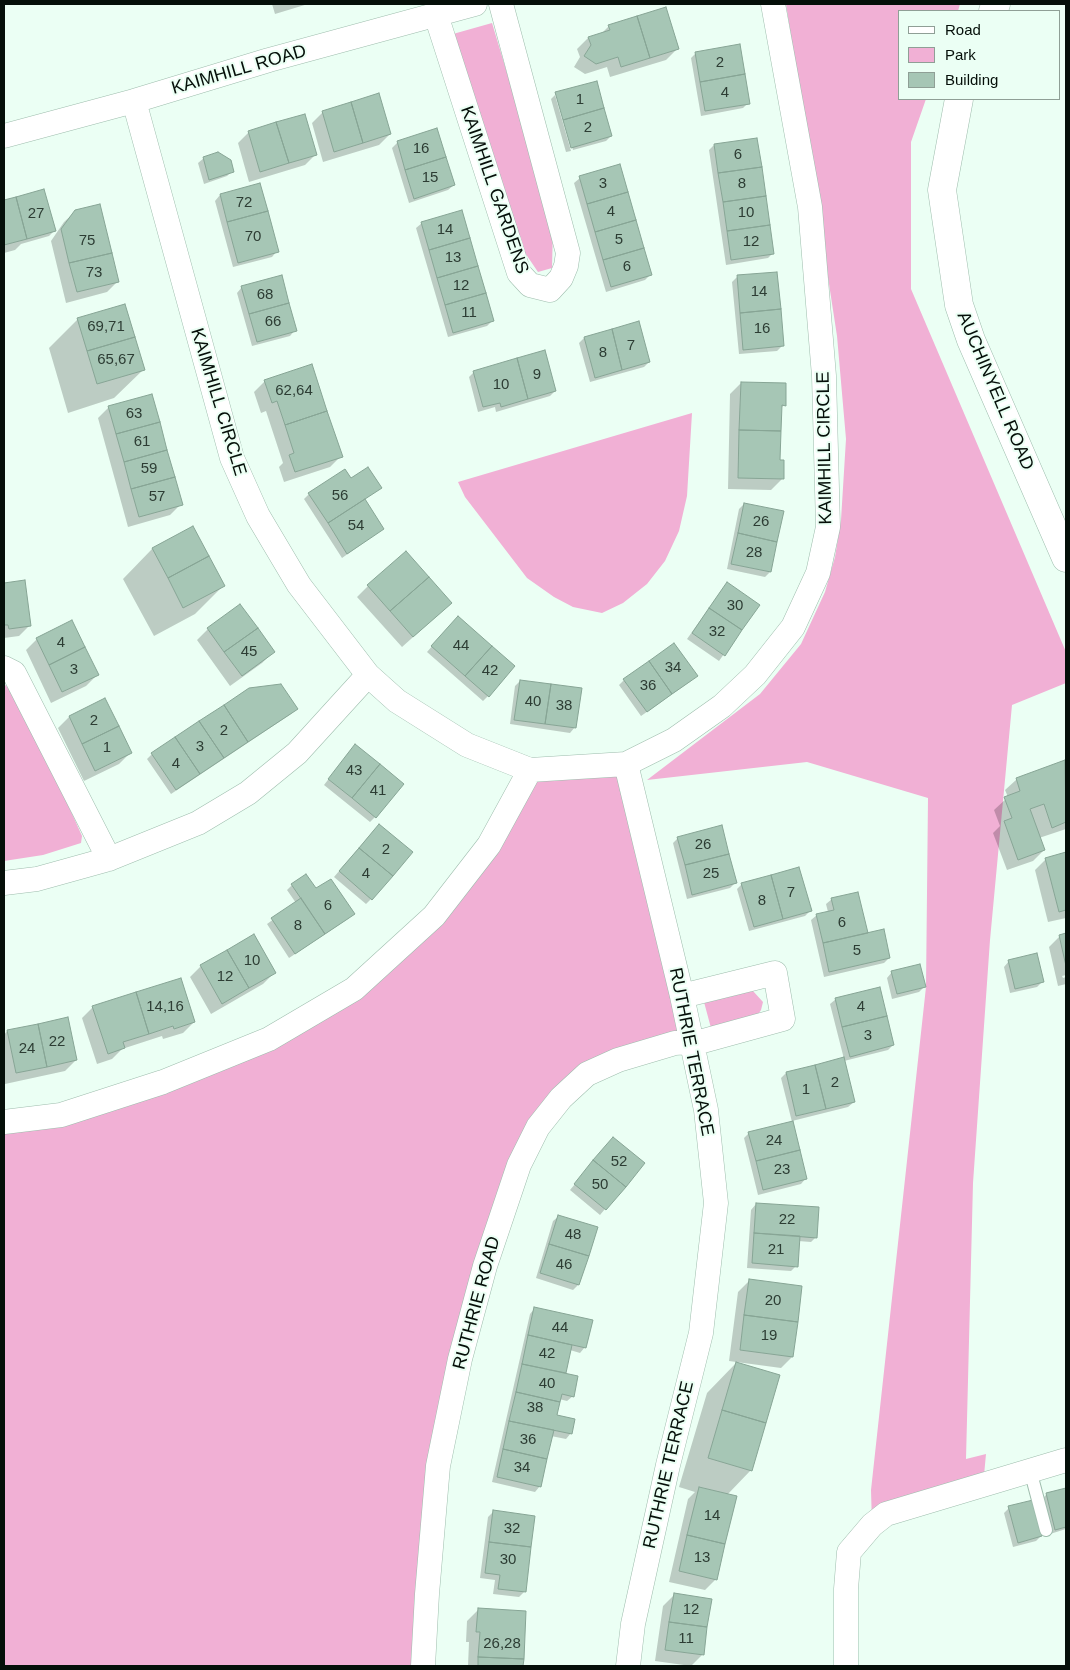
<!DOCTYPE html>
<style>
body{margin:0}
#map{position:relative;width:1070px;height:1670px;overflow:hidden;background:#ebfff4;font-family:Helvetica,sans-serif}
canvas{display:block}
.frame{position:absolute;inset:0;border:5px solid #050f09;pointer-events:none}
.legend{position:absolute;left:898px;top:10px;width:162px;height:90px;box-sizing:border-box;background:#ebfff4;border:1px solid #8f9f96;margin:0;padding:6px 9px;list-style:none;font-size:15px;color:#050f09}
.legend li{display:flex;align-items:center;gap:10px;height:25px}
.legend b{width:25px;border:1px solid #8f9f96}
</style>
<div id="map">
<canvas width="1070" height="1670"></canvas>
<div class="frame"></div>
<ul class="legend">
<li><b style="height:6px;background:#fff"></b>Road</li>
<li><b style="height:14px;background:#f1b0d5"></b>Park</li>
<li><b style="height:14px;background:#a6c6b5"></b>Building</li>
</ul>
</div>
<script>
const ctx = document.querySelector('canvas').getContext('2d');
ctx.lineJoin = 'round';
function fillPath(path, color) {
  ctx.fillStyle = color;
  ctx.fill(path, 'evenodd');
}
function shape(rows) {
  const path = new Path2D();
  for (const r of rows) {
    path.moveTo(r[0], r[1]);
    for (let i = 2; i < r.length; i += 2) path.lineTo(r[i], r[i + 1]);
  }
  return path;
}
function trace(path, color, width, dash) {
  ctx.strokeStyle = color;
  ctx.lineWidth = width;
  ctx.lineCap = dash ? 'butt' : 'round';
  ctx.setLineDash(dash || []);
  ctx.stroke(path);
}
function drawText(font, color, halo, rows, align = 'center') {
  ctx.font = font + ' Helvetica,sans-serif';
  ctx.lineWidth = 4;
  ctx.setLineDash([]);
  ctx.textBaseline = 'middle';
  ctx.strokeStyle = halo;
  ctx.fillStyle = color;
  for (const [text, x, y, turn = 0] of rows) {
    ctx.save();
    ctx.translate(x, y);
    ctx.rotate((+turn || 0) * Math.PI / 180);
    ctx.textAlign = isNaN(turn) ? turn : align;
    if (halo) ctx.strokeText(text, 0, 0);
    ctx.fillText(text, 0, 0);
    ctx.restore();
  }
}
const green = shape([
 [786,4,960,4,958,11,899,11,899,99,926,99,911,142,911,289,1066,652,1066,683,1012,705,990,940,973,1183,966,1459,986,1454,983,1486,872,1525,871,1490,926,987,928,798,807,762,647,780,760,694,801,644,825,592,835,557,841,520,846,439,837,336],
 [492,23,553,226,552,268,538,272,515,238,453,34],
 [692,413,687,496,679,531,665,561,647,584,623,603,602,613,573,607,554,597,527,578,465,497,458,482],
 [4,684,13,692,28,715,82,836,81,843,43,855,4,861],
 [626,764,691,1042,618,1060,539,1127,460,1359,423,1666,4,1666,4,1122,269,1039,434,916,530,770],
 [753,991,763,1002,761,1010,757,1016,711,1028,704,1002]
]);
const shadow = shape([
 [272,4,308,4,275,14],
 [609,26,677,49,666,60,610,77,607,67,585,74,574,67,580,57,577,49,588,38,601,34],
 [696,53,748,103,743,108,701,116,691,58],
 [556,94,611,136,606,141,573,150,557,95,555,95,571,151,566,152,551,99],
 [323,112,390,134,379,145,323,162,312,123],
 [436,130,454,185,448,190,409,203,392,148,397,143],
 [249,132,316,154,305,165,249,182,238,143],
 [714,145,773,253,768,258,726,265,709,150],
 [204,158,232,171,227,176,204,184,198,163],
 [580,178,650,275,645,280,606,292,574,183],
 [44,190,54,231,49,236,21,244,15,250,4,253,4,201],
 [220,195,277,251,272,257,233,267,215,201],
 [76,211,118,281,107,292,66,303,51,241,64,222],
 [422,223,492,321,487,326,448,337,416,228],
 [738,276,782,346,777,351,739,354,732,282],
 [242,287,295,330,290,336,252,346,237,293],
 [78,319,144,369,114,398,68,413,49,348],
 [584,338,649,362,644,367,590,382,579,343],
 [474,372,555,391,550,396,496,412,495,407,478,412,469,377],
 [265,381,341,456,330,467,284,482,279,467,283,463,266,411,261,413,254,392],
 [741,383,784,405,780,409,779,461,782,479,771,490,728,489,730,394],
 [109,407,181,504,170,515,128,527,98,418],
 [351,480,380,488,364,500,383,529,342,558,304,499,309,494],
 [744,504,770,572,765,577,727,569,739,509],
 [193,528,224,585,195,614,154,636,123,579,152,549],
 [24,581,30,625,19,636,4,638,4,584],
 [727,583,759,605,719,661,687,639],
 [368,586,439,614,402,647,357,597],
 [240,606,273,652,262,663,230,686,197,640,208,629],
 [72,622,97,675,86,686,51,703,26,650,37,639],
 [452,623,488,696,483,701,427,652],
 [624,680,691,681,641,716,619,685],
 [520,681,575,727,570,733,510,724,515,686],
 [104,700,130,753,119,764,84,781,58,728,69,717],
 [296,709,291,714,171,794,147,759,152,754],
 [350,751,375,817,370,822,324,785],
 [1064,762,1066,767,1066,829,1039,838,1044,850,1033,861,1007,870,993,833,1000,826,994,810,1008,797,1005,790,1016,780],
 [374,830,371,899,366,904,334,877],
 [678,838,735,883,730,888,687,899,673,843],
 [1066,853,1066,918,1048,922,1035,870,1046,859],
 [742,884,810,911,805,916,749,931,737,889],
 [292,885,316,890,353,914,348,919,289,958,267,924,296,903,287,890],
 [832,899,889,958,884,963,824,977,811,920,817,915,828,912,826,904],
 [1066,935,1066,975,1062,976,1063,978,1066,977,1066,984,1058,986,1049,947,1060,936],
 [1009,961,1042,982,1037,987,1010,993,1004,967],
 [201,966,274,973,263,984,211,1014,190,977],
 [892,972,924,987,919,992,892,999,887,978],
 [836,999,893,1045,888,1050,844,1061,854,1102,848,1107,792,1121,806,1178,801,1184,758,1195,744,1138,749,1133,792,1122,781,1078,786,1073,844,1059,830,1004],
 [93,1007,194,1022,183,1033,163,1039,162,1036,122,1049,112,1059,97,1064,82,1018],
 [7,1031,76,1060,65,1071,5,1084,4,1076,4,1035],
 [608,1144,643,1163,600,1215,570,1190],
 [756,1204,816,1237,811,1242,798,1241,796,1266,791,1271,747,1268,751,1210],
 [559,1216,596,1228,578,1285,573,1290,536,1278,553,1221],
 [749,1281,792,1357,781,1368,729,1361,738,1292],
 [535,1308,585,1347,580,1353,570,1350,565,1374,573,1396,567,1401,559,1399,556,1415,571,1433,566,1439,551,1436,540,1486,535,1492,492,1482,530,1314],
 [737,1362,751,1470,727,1495,716,1579,705,1590,669,1582,688,1499,695,1492,679,1487,707,1393],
 [1066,1489,1066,1529,1050,1534,1041,1500,1046,1495],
 [1009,1508,1041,1536,1036,1541,1013,1547,1004,1513],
 [493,1512,524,1592,519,1597,493,1594,495,1580,480,1578,488,1517],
 [674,1595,710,1600,702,1655,691,1666,655,1661,663,1606],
 [478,1610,525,1612,522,1666,468,1666,469,1642,466,1642,467,1621]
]);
const building = shape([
 [666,7,679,49,650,58,637,16,666,7],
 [637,16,650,58,621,67,618,57,596,64,584,56,591,45,588,37,610,30,608,25,637,16],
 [740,44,745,74,700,82,695,52,740,44],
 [745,74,750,104,705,111,700,82,745,74],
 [597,81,604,108,563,120,555,92,597,81],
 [379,93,391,134,363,143,351,102,379,93],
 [351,102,363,143,334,152,322,111,351,102],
 [604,108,612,136,571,148,563,120,604,108],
 [305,114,317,155,289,163,276,122,305,114],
 [276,122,289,163,260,172,248,131,276,122],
 [437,128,446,157,405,170,397,141,437,128],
 [757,138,762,167,718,173,714,144,757,138],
 [218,152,231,160,234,172,209,180,203,157,218,152],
 [446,157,455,185,414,199,405,170,446,157],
 [620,164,628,192,587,204,579,176,620,164],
 [762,167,766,196,723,202,718,173,762,167],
 [260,183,268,211,227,222,220,194,260,183],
 [44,189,56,231,27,239,16,197,44,189],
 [628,192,636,220,595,232,587,204,628,192],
 [766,196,770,225,727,231,723,202,766,196],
 [16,197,27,239,4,245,4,200,16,197],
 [100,204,112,253,69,263,61,229,75,210,100,204],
 [462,210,470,238,429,250,421,222,462,210],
 [268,211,279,252,238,263,227,222,268,211],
 [636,220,644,248,603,260,595,232,636,220],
 [770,225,774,254,731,260,727,231,770,225],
 [470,238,478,266,437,278,429,250,470,238],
 [644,248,652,275,611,287,603,260,644,248],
 [112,253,119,282,77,292,69,263,112,253],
 [478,266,486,293,445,305,437,278,478,266],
 [777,272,781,309,740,313,737,275,777,272],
 [282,275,289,303,249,314,241,286,282,275],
 [486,293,494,321,453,333,445,305,486,293],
 [289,303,297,331,257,342,249,314,289,303],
 [125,304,135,337,87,351,77,318,125,304],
 [781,309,784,346,743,350,740,313,781,309],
 [639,321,650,362,622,370,612,329,639,321],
 [612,329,622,370,595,378,584,337,612,329],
 [135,337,145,370,97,384,87,351,135,337],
 [545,350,556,391,528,399,517,358,545,350],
 [517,358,528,399,501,407,500,403,483,407,473,371,517,358],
 [312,364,327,411,285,425,277,401,272,403,264,380,312,364],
 [741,382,786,383,786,406,782,405,781,431,739,430,741,382],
 [152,394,160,422,116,434,108,406,152,394],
 [327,411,343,457,295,472,289,455,294,453,285,425,327,411],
 [160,422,167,450,124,462,116,434,160,422],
 [739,430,781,431,780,460,784,460,784,479,738,478,739,430],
 [167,450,175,477,131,489,124,462,167,450],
 [368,467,382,488,328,523,308,493,345,469,351,478,368,467],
 [175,477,183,505,139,517,131,489,175,477],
 [365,499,384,529,347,554,328,523,365,499],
 [744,503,784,511,777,542,738,533,744,503],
 [193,526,209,556,168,578,152,548,193,526],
 [738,533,777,542,771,572,731,564,738,533],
 [406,551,429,577,390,611,367,585,406,551],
 [209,556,225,586,183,608,168,578,209,556],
 [429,577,452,603,413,637,390,611,429,577],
 [25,580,31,626,9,629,8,625,4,625,4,583,25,580],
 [727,582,760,605,742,630,709,608,727,582],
 [240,604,258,628,224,652,207,628,240,604],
 [709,608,742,630,725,656,692,633,709,608],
 [458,616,492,646,465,676,431,646,458,616],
 [72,620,85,647,49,665,36,638,72,620],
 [258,628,275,652,242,676,224,652,258,628],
 [674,643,698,676,672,694,649,661,674,643],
 [492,646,515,666,489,697,465,676,492,646],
 [85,647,99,675,62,692,49,665,85,647],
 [649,661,672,694,647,712,623,679,649,661],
 [520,680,551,684,545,724,514,720,520,680],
 [281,684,298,709,248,742,224,705,249,688,281,684],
 [551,684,582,688,576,728,545,724,551,684],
 [105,698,119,726,82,744,69,716,105,698],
 [224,705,248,742,224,758,199,721,224,705],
 [199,721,224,758,200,774,175,737,199,721],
 [119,726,132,753,95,771,82,744,119,726],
 [175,737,200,774,176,790,151,753,175,737],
 [355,744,380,764,352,798,328,779,355,744],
 [1065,760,1066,822,1052,828,1044,804,1030,809,1045,850,1018,860,1004,821,1012,818,1004,797,1020,791,1016,778,1065,760],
 [380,764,404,784,376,818,352,798,380,764],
 [379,824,413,852,393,876,359,848,379,824],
 [722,825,729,854,685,865,677,837,722,825],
 [359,848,393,876,372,900,339,871,359,848],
 [1066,852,1066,910,1059,912,1045,858,1066,852],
 [729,854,737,883,692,895,685,865,729,854],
 [799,867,812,911,783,919,771,875,799,867],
 [306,874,316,888,331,879,355,914,325,934,291,884,306,874],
 [771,875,783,919,754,927,741,883,771,875],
 [858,892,868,933,823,943,816,914,834,910,831,898,858,892],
 [301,898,325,934,295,954,271,918,301,898],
 [884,929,890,958,829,972,823,943,884,929],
 [1066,933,1066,966,1059,935,1066,933],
 [254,934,276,973,249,988,227,950,254,934],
 [227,950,249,988,222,1004,200,965,227,950],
 [1037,953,1044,982,1015,989,1008,960,1037,953],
 [920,964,926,987,897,994,891,971,920,964],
 [181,978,195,1022,174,1029,173,1026,149,1034,136,992,181,978],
 [880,987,887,1016,842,1027,835,998,880,987],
 [136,992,149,1034,123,1042,125,1048,108,1054,92,1006,136,992],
 [887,1016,894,1045,850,1057,842,1027,887,1016],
 [68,1017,77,1060,47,1067,38,1024,68,1017],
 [38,1024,47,1067,16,1073,7,1030,38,1024],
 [844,1057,855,1102,826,1109,815,1065,844,1057],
 [815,1065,826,1109,796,1116,786,1072,815,1065],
 [793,1121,800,1150,756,1161,748,1132,793,1121],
 [613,1137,645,1163,626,1187,593,1160,613,1137],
 [800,1150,807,1179,763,1190,756,1161,800,1150],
 [593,1160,626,1187,606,1210,574,1184,593,1160],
 [756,1203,819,1207,817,1238,754,1233,756,1203],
 [558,1215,598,1227,589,1256,549,1244,558,1215],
 [754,1233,800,1236,798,1267,752,1263,754,1233],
 [549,1244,589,1256,579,1285,540,1273,549,1244],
 [749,1279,802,1286,798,1322,744,1315,749,1279],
 [534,1307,593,1320,586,1348,528,1335,534,1307],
 [744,1315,798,1322,793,1357,740,1350,744,1315],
 [528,1335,572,1345,566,1373,522,1364,528,1335],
 [736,1362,780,1375,766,1423,722,1410,736,1362],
 [522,1364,578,1376,574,1397,562,1394,560,1402,516,1392,522,1364],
 [516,1392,560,1402,557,1415,575,1419,572,1434,509,1421,516,1392],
 [722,1410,766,1423,752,1471,708,1458,722,1410],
 [509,1421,554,1430,547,1459,503,1449,509,1421],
 [503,1449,547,1459,541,1487,497,1477,503,1449],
 [699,1487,737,1496,725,1544,687,1535,699,1487],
 [1066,1488,1066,1527,1055,1530,1046,1493,1066,1488],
 [1033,1500,1042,1536,1018,1543,1008,1506,1033,1500],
 [493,1510,535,1516,531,1547,489,1542,493,1510],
 [687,1535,725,1544,717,1580,679,1571,687,1535],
 [489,1542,531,1547,526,1592,498,1589,500,1575,485,1573,489,1542],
 [674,1593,712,1599,707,1627,669,1622,674,1593],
 [478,1608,526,1611,524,1659,478,1657,480,1632,476,1632,478,1608],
 [669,1622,707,1627,704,1655,665,1650,669,1622],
 [478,1657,524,1659,523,1666,478,1666,478,1657]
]);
const lane = shape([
 [1030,1470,1046,1530]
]);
const street = shape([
 [436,15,519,273,530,285,550,290,561,278,566,266,568,253,501,4],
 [134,101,232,458,258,516,299,585,368,675,397,701,467,745,530,770,626,764,674,740,722,706,755,675,793,627,818,573,828,527,824,376,810,207,773,4],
 [4,136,134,101,269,60,475,4],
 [4,668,14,673,109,859],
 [626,764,682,996,706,1110,716,1203,701,1333,668,1465,633,1624,628,1666],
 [4,883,37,879,109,859,198,823,248,793,297,753,368,675],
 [4,1122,61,1115,163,1082,269,1039,354,989,434,916,489,845,530,770],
 [423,1666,427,1594,438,1466,460,1359,485,1266,519,1165,538,1127,561,1098,587,1074,618,1060,675,1043,703,1041,783,1019,775,973,682,996],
 [846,1666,846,1589,849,1552,872,1525,886,1514,1066,1460]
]);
const secondary = shape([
 [993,11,996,4],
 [959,99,942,190,959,305,971,340,1066,558]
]);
const numberNames = [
 ["2",720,63],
 ["4",725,93],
 ["1",580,100],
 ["2",588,128],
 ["16",421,149],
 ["6",738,155],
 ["15",430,178],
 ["3",603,184],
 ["8",742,184],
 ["72",244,203],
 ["4",611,212],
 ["10",746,213],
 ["27",36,214],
 ["14",445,230],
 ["70",253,237],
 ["5",619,240],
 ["75",87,241],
 ["12",751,242],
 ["13",453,258],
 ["6",627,267],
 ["73",94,273],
 ["12",461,286],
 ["14",759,292],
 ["68",265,295],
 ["11",469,313],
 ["66",273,322],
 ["69,71",106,327],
 ["16",762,329],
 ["7",631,346],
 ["8",603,353],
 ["65,67",116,360],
 ["9",537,375],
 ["10",501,385],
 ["62,64",294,391],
 ["63",134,414],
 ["61",142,442],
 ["59",149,469],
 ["56",340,496],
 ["57",157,497],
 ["26",761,522],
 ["54",356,526],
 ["28",754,553],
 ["30",735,606],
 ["32",717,632],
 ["4",61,643],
 ["44",461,646],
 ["45",249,652],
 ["34",673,668],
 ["3",74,670],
 ["42",490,671],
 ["36",648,686],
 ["40",533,702],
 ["38",564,706],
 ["2",94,721],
 ["2",224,731],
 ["3",200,747],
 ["1",107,748],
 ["4",176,764],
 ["43",354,771],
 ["41",378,791],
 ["26",703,845],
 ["2",386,850],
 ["4",366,874],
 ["25",711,874],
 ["7",791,893],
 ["8",762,901],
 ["6",328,906],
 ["6",842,923],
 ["8",298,926],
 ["5",857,951],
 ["10",252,961],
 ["12",225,977],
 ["14,16",165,1007],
 ["4",861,1007],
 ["3",868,1036],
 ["22",57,1042],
 ["24",27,1049],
 ["2",835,1083],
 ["1",806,1090],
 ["24",774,1141],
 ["52",619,1162],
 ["23",782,1170],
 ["50",600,1185],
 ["22",787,1220],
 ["48",573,1235],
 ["21",776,1250],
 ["46",564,1265],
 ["20",773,1301],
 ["44",560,1328],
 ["19",769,1336],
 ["42",547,1354],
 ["40",547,1384],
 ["38",535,1408],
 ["36",528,1440],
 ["34",522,1468],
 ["14",712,1516],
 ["32",512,1529],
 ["13",702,1558],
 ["30",508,1560],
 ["12",691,1610],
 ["11",686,1639],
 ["26,28",502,1644]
];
const streetNames = [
 ["KAIMHILL ROAD",239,70,-16],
 ["KAIMHILL GARDENS",494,190,71],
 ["AUCHINYELL ROAD",995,391,67],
 ["KAIMHILL CIRCLE",218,402,73],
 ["KAIMHILL CIRCLE",825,448,-91],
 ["RUTHRIE TERRACE",691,1052,79],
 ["RUTHRIE ROAD",477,1303,-75],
 ["RUTHRIE TERRACE",669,1465,-77]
];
fillPath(green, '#f1b0d5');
fillPath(shadow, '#0003');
fillPath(building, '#a6c6b5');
trace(building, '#87a595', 1);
trace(lane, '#9ebdad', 14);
trace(street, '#9ebdad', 25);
trace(secondary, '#9ebdad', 29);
trace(lane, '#fff', 12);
trace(street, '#fff', 24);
trace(secondary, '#fff', 28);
drawText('15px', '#2d3d34', null, numberNames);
drawText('18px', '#050f09', '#ebfff4', streetNames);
</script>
